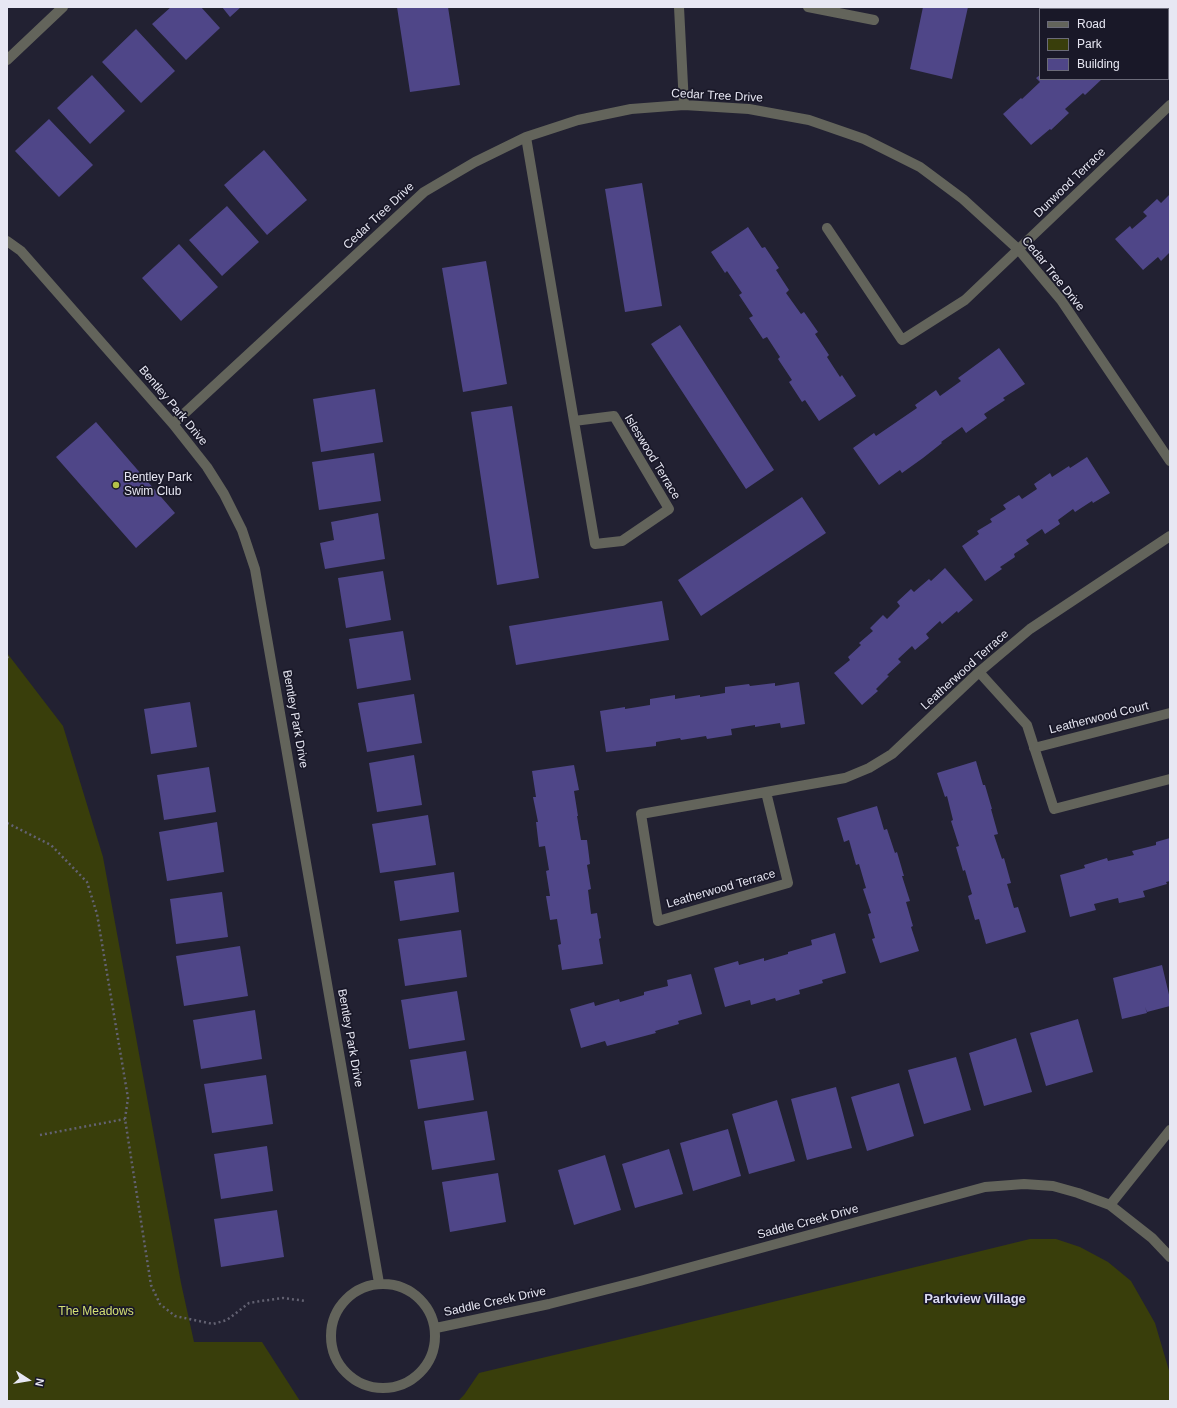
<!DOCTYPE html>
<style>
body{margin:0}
#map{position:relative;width:1177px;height:1408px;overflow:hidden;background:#222132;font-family:Arial,sans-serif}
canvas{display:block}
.frame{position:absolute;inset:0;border:8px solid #e7e7f3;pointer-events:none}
.legend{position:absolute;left:1039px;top:8px;width:130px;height:72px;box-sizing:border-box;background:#191828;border:1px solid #6b6b79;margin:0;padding:5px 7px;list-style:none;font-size:12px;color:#e7e7f3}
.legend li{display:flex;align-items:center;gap:8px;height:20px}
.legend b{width:20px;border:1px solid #6b6b79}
.north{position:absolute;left:8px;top:1360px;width:40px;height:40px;-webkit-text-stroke:3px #191828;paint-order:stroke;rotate:102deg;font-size:11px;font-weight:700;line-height:16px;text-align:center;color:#e7e7f3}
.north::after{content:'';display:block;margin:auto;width:14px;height:18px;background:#e7e7f3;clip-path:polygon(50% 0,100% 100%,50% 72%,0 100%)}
</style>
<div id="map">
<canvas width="1177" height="1408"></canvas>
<div class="frame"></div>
<ul class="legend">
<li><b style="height:5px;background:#63645b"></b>Road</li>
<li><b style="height:11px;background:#393e0b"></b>Park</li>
<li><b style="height:11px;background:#4f4688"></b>Building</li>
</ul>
<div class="north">N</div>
</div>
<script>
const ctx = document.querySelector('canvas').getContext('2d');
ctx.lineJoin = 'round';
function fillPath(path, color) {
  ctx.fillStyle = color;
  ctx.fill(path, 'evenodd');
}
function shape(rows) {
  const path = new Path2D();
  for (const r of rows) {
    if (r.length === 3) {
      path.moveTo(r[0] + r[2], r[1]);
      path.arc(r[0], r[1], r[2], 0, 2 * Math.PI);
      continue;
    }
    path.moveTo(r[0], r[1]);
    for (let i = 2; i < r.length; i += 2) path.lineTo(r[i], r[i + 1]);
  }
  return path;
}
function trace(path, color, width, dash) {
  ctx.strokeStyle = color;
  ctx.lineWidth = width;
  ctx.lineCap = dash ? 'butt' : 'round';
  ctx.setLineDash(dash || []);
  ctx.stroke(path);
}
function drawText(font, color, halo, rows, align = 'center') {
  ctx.font = font + ' Arial,sans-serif';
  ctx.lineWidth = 3.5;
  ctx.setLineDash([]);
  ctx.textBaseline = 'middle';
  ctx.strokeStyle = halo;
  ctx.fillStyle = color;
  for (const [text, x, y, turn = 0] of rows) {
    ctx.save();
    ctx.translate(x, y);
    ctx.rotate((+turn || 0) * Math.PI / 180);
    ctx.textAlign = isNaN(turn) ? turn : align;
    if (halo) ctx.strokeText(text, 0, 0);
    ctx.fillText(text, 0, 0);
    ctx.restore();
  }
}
const green = shape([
 [7,653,63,726,103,857,181,1283,194,1342,262,1342,300,1401,7,1401],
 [1030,1239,1056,1239,1080,1247,1108,1262,1131,1281,1155,1323,1170,1374,1170,1401,458,1401,464,1395,479,1373,617,1340]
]);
const building = shape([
 [171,7,201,7,220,28,186,60,152,24],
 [222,7,241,7,230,17],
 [397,7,448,7,460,85,410,92],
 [923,7,968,7,952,79,910,69],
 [1118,7,1170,7,1170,23,1168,25,1168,9,1115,9],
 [136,29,175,71,141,103,102,62],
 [92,75,125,111,90,144,57,108],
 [1040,75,1040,79,1102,79,1085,95,1083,93,1065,109,1069,113,1051,130,1050,129,1031,145,1003,114,1021,98,1022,99,1040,82,1036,78],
 [49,119,93,165,59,197,15,151],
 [264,150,307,200,267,235,224,185],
 [642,183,662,306,625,312,605,189],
 [1170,194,1170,252,1161,261,1158,257,1143,270,1115,239,1130,226,1132,229,1147,216,1143,212,1157,199,1161,203],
 [227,206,259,242,222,276,189,240],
 [748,227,762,248,765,247,779,268,776,270,789,290,786,293,801,314,804,312,818,332,815,334,829,355,827,357,840,377,842,375,856,396,819,421,805,400,802,402,789,382,792,380,778,359,780,357,767,337,763,339,749,318,753,316,739,295,742,293,727,271,725,273,711,252],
 [179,244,218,287,181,321,142,278],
 [486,261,507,384,463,392,442,268],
 [680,325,774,470,746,489,651,344],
 [999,348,1025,384,1003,398,1005,400,984,414,987,418,966,433,962,427,941,442,942,443,923,458,902,473,900,470,879,485,853,448,874,433,876,436,917,408,915,405,936,390,940,396,961,381,958,378],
 [375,389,383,442,321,452,313,399],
 [512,406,539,578,497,585,471,412],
 [96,422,175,513,136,548,56,457],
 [374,453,381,501,319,510,312,462],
 [1087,457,1110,493,1093,503,1092,501,1075,512,1073,509,1058,520,1060,524,1045,534,1042,529,1026,540,1029,544,1014,554,1015,557,1000,567,1002,569,985,581,962,546,979,534,977,531,992,522,990,519,1006,509,1003,505,1019,495,1022,499,1037,489,1034,484,1050,473,1052,477,1069,466,1070,468],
 [802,497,826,533,701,616,678,580],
 [378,513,385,559,325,569,320,543,334,540,331,522],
 [945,568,973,600,958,613,957,611,942,624,940,621,926,634,929,638,915,650,912,646,898,659,901,662,887,675,889,676,876,689,878,691,862,705,834,673,850,660,848,657,861,645,859,643,873,631,870,628,883,615,887,619,900,606,897,602,911,589,914,592,929,579,931,581],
 [383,571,391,620,346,628,338,578],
 [662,601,669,640,516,665,509,626],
 [403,631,411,680,357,689,349,639],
 [799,682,805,724,781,728,780,723,755,727,755,725,731,729,732,735,707,739,706,736,681,740,680,738,656,742,656,746,606,752,600,711,625,707,625,709,650,705,650,699,675,695,675,699,700,695,700,697,725,693,725,687,749,684,750,686,775,683,775,686],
 [414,694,422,743,367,752,358,703],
 [190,702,197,747,151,754,144,709],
 [414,755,422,805,377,812,369,763],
 [976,761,983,785,985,785,992,809,991,809,998,834,994,835,1002,859,1004,858,1011,883,1007,884,1014,908,1018,907,1026,932,986,944,979,919,975,920,968,896,972,894,965,870,963,871,956,847,959,846,951,821,953,820,947,796,945,797,937,773],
 [574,765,579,790,574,791,578,816,577,816,581,840,587,840,590,864,587,865,591,889,588,890,591,914,597,913,601,938,599,939,603,964,562,970,558,945,561,944,557,919,550,920,546,896,550,896,546,871,549,870,545,846,539,847,536,822,538,822,533,797,536,797,532,771],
 [209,767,216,812,164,820,157,775],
 [877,806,884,830,887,829,895,853,897,852,904,876,902,876,910,901,906,902,913,926,911,927,919,951,880,963,872,939,875,938,868,914,871,913,863,889,866,888,859,864,856,865,849,840,844,842,837,818],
 [428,815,436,865,380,873,372,824],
 [217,822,224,872,167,881,159,832],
 [1170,838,1170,881,1166,882,1167,884,1143,891,1145,897,1119,903,1118,898,1094,904,1096,910,1070,917,1060,875,1085,868,1084,865,1107,858,1108,861,1134,855,1132,851,1156,845,1156,842],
 [454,872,459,912,400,921,394,881],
 [222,892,228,937,176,944,170,899],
 [461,930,467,977,405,986,398,939],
 [835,933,846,973,822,980,823,983,799,990,800,994,776,1001,775,998,751,1005,750,1000,725,1007,714,968,738,961,739,965,764,958,764,961,788,954,788,952,812,945,811,940],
 [240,946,248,996,184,1006,176,956],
 [1162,965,1170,999,1170,1006,1147,1012,1145,1007,1147,1013,1122,1019,1113,978],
 [691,974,702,1014,678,1021,679,1024,655,1031,656,1033,607,1046,605,1041,581,1048,570,1009,594,1002,595,1006,619,999,620,1002,644,995,644,992,668,986,667,980],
 [457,991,465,1040,409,1049,401,1000],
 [255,1010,262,1059,201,1069,193,1020],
 [1078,1019,1093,1072,1046,1086,1030,1033],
 [1016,1038,1032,1092,984,1106,969,1053],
 [466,1051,474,1100,418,1109,410,1060],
 [956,1057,971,1110,924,1124,908,1070],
 [266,1075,273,1124,212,1133,204,1084],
 [899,1083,914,1136,867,1151,851,1097],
 [836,1087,852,1148,807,1160,791,1099],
 [777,1100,795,1161,749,1174,732,1114],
 [487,1111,495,1160,432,1170,424,1121],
 [728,1129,741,1176,693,1191,680,1143],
 [267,1146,273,1191,221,1199,214,1154],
 [669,1149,683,1194,635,1208,622,1164],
 [605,1155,621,1210,574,1225,558,1170],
 [498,1173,506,1222,450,1232,442,1182],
 [277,1210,284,1257,221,1267,214,1219]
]);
const path = shape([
 [7,658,9,655],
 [7,823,51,845,87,882,97,914,128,1098,125,1119,151,1285,160,1304,175,1316,213,1324,227,1320,249,1303,261,1301,283,1298,306,1301],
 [40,1135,125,1119]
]);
const minor = shape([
 [679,7,684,105],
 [808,7,874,20],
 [7,60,63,7],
 [526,137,574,421,595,544,622,541,669,509,614,416,574,421],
 [827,228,902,340,965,300,1170,105],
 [7,241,21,251,173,424,207,467,224,494,242,530,255,569,263,615,379,1283],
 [173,424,424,192,475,162,526,137,578,120,631,109,684,105,749,109,809,120,864,139,920,167,963,199,1019,250,1061,300,1170,461],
 [979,672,1027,725,1054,809,1170,779],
 [1034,748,1170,713],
 [766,792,788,883,658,921,641,814,766,792,845,778,869,768,892,754,979,672,1030,629,1170,536],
 [1110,1205,1170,1130],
 [383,1336,52],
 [436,1328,549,1304,640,1281,985,1187,1024,1184,1053,1186,1078,1193,1110,1205,1152,1238,1170,1257]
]);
const markers = [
 [116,485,4,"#b5c249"]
];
const streetNames = [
 ["Cedar Tree Drive",717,96,3],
 ["Dunwood Terrace",1070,183,-44],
 ["Cedar Tree Drive",379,216,-43],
 ["Cedar Tree Drive",1053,274,51],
 ["Bentley Park Drive",173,406,50],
 ["Isleswood Terrace",652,457,59],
 ["Leatherwood Terrace",965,670,-42],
 ["Leatherwood Court",1099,718,-14],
 ["Bentley Park Drive",295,719,80],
 ["Leatherwood Terrace",721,889,-16],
 ["Bentley Park Drive",350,1038,80],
 ["Saddle Creek Drive",808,1222,-15],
 ["Saddle Creek Drive",495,1302,-12]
];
const poiNames = [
 ["Bentley Park",124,478],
 ["Swim Club",124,492]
];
const parkNames = [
 ["The Meadows",96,1312]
];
const neighbourhoodNames = [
 ["Parkview Village",975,1299]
];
fillPath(green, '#393e0b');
fillPath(building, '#4f4688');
trace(path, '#636272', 2.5, [2, 3]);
trace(minor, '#63645b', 10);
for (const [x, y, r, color] of markers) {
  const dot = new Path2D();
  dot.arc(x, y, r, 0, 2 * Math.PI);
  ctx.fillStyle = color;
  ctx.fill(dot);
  trace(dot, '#191828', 1.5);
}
drawText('12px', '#e7e7f3', '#191828', streetNames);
drawText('12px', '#e7e7f3', '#191828', poiNames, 'left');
drawText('12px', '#d4e073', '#191828', parkNames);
drawText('bold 13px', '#dbdaf1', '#191828', neighbourhoodNames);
</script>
